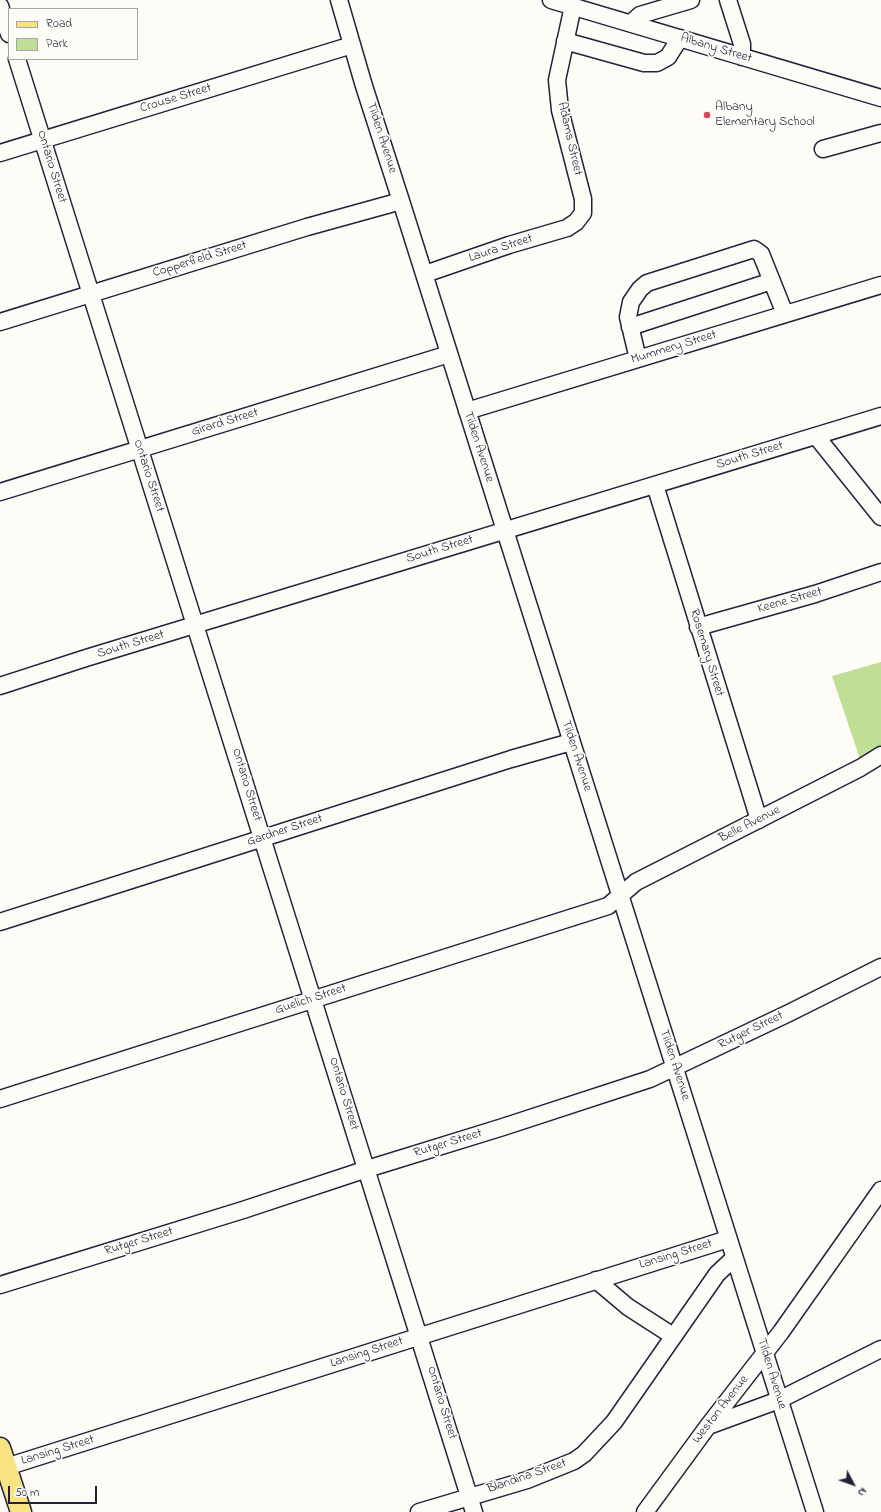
<!DOCTYPE html>
<style>
body{margin:0}
#map{position:relative;width:881px;height:1512px;overflow:hidden;background:#fdfcf7;font-family:"Indie Flower",sans-serif}
canvas{display:block}
.legend{position:absolute;left:8px;top:8px;width:130px;height:52px;box-sizing:border-box;background:#fdfcf7;border:1px solid #a5a5ac;margin:0;padding:5px 7px;list-style:none;font-size:12px;color:#22223b}
.legend li{display:flex;align-items:center;gap:8px;height:20px}
.legend b{width:20px;border:1px solid #a5a5ac}
.north{position:absolute;left:833px;top:1464px;width:40px;height:40px;-webkit-text-stroke:3px #fdfcf7;paint-order:stroke;rotate:131deg;font-size:11px;font-weight:700;line-height:16px;text-align:center;color:#22223b}
.north::after{content:'';display:block;margin:auto;width:14px;height:18px;background:#22223b;clip-path:polygon(50% 0,100% 100%,50% 72%,0 100%)}
.scale{position:absolute;left:8px;top:1486px;width:89px;height:18px;box-sizing:border-box;border:2px solid #22223b;border-top:0;padding-left:5px;font-size:12px;line-height:14px;white-space:nowrap;color:#22223b;-webkit-text-stroke:3px #fdfcf7;paint-order:stroke}
</style>
<div id="map">
<canvas width="881" height="1512"></canvas>
<ul class="legend">
<li><b style="height:5px;background:#f8e281"></b>Road</li>
<li><b style="height:11px;background:#c0de95"></b>Park</li>
</ul>
<div class="north">N</div>
<div class="scale">50 m</div>
</div>
<script>
const ctx = document.querySelector('canvas').getContext('2d');
ctx.lineJoin = 'round';
function fillPath(path, color) {
  ctx.fillStyle = color;
  ctx.fill(path, 'evenodd');
}
function shape(rows) {
  const path = new Path2D();
  for (const r of rows) {
    path.moveTo(r[0], r[1]);
    for (let i = 2; i < r.length; i += 2) path.lineTo(r[i], r[i + 1]);
  }
  return path;
}
function trace(path, color, width, dash) {
  ctx.strokeStyle = color;
  ctx.lineWidth = width;
  ctx.lineCap = dash ? 'butt' : 'round';
  ctx.setLineDash(dash || []);
  ctx.stroke(path);
}
function drawText(font, color, halo, rows, align = 'center') {
  ctx.font = font + ' "Indie Flower",sans-serif';
  ctx.lineWidth = 3.5;
  ctx.setLineDash([]);
  ctx.textBaseline = 'middle';
  ctx.strokeStyle = halo;
  ctx.fillStyle = color;
  for (const [text, x, y, turn = 0] of rows) {
    ctx.save();
    ctx.translate(x, y);
    ctx.rotate((+turn || 0) * Math.PI / 180);
    ctx.textAlign = isNaN(turn) ? turn : align;
    if (halo) ctx.strokeText(text, 0, 0);
    ctx.fillText(text, 0, 0);
    ctx.restore();
  }
}
const green = shape([
 [881,662,881,747,860,759,832,676]
]);
const minor = shape([
 [339,0,364,86,401,201,815,1512],
 [551,0,881,98],
 [728,0,742,44,742,57],
 [0,6,9,34],
 [631,23,640,15,691,0],
 [565,41,644,63,657,63,668,57,680,38],
 [17,59,474,1512],
 [823,149,881,133],
 [0,153,352,45],
 [425,274,509,245,567,228,576,222,583,213,583,199,560,110,557,80,573,6],
 [0,322,307,227,401,201],
 [630,327,772,281],
 [638,359,628,317,631,302,640,289,647,283,754,249,761,254,785,314],
 [467,411,881,285],
 [816,436,881,517],
 [655,485,759,820],
 [0,492,449,354],
 [698,627,815,594,881,572],
 [0,686,86,658,881,416],
 [0,922,511,759,571,742],
 [0,1099,608,906,636,882,860,768,881,755],
 [596,1280,628,1307,673,1336],
 [0,1285,243,1210,367,1169,503,1127,650,1079,789,1013,881,967],
 [708,1426,779,1400,881,1349],
 [6,1467,728,1239],
 [419,1512,527,1480,574,1461,584,1454,614,1422,717,1274,734,1258],
 [645,1512,708,1426,781,1332,881,1190]
]);
const major = shape([
 [0,1448,21,1512]
]);
const markers = [
 [707,115,4,"#d1495b"]
];
const streetNames = [
 ["Albany Street",716,49,17],
 ["Crouse Street",176,99,-17],
 ["Tilden Avenue",381,138,72],
 ["Adams Street",569,139,77],
 ["Ontario Street",51,167,73],
 ["Laura Street",501,249,-18],
 ["Copperfield Street",200,260,-17],
 ["Mummery Street",674,348,-17],
 ["Girard Street",225,423,-17],
 ["Tilden Avenue",478,447,72],
 ["South Street",750,456,-17],
 ["Ontario Street",148,476,72],
 ["South Street",440,550,-17],
 ["Keene Street",790,601,-16],
 ["South Street",131,645,-17],
 ["Rosemary Street",706,653,73],
 ["Tilden Avenue",576,756,72],
 ["Ontario Street",246,785,73],
 ["Belle Avenue",750,825,-27],
 ["Gardner Street",285,831,-18],
 ["Guelich Street",311,1000,-18],
 ["Rutger Street",751,1031,-26],
 ["Tilden Avenue",674,1065,72],
 ["Ontario Street",343,1094,73],
 ["Rutger Street",448,1144,-17],
 ["Rutger Street",139,1242,-17],
 ["Lansing Street",676,1255,-17],
 ["Lansing Street",367,1353,-18],
 ["Tilden Avenue",771,1374,73],
 ["Ontario Street",441,1403,73],
 ["Weston Avenue",721,1410,-52],
 ["Lansing Street",58,1451,-17],
 ["Blandina Street",527,1477,-19]
];
const poiNames = [
 ["Albany",715,108],
 ["Elementary School",715,123]
];
fillPath(green, '#c0de95');
trace(minor, '#22223b', 19);
trace(major, '#22223b', 23);
trace(minor, '#fdfcf7', 16);
trace(major, '#f8e281', 20);
for (const [x, y, r, color] of markers) {
  const dot = new Path2D();
  dot.arc(x, y, r, 0, 2 * Math.PI);
  ctx.fillStyle = color;
  ctx.fill(dot);
  trace(dot, '#fdfcf7', 1.5);
}
drawText('13px', '#22223b', '#fdfcf7', streetNames);
drawText('13px', '#22223b', '#fdfcf7', poiNames, 'left');
</script>
